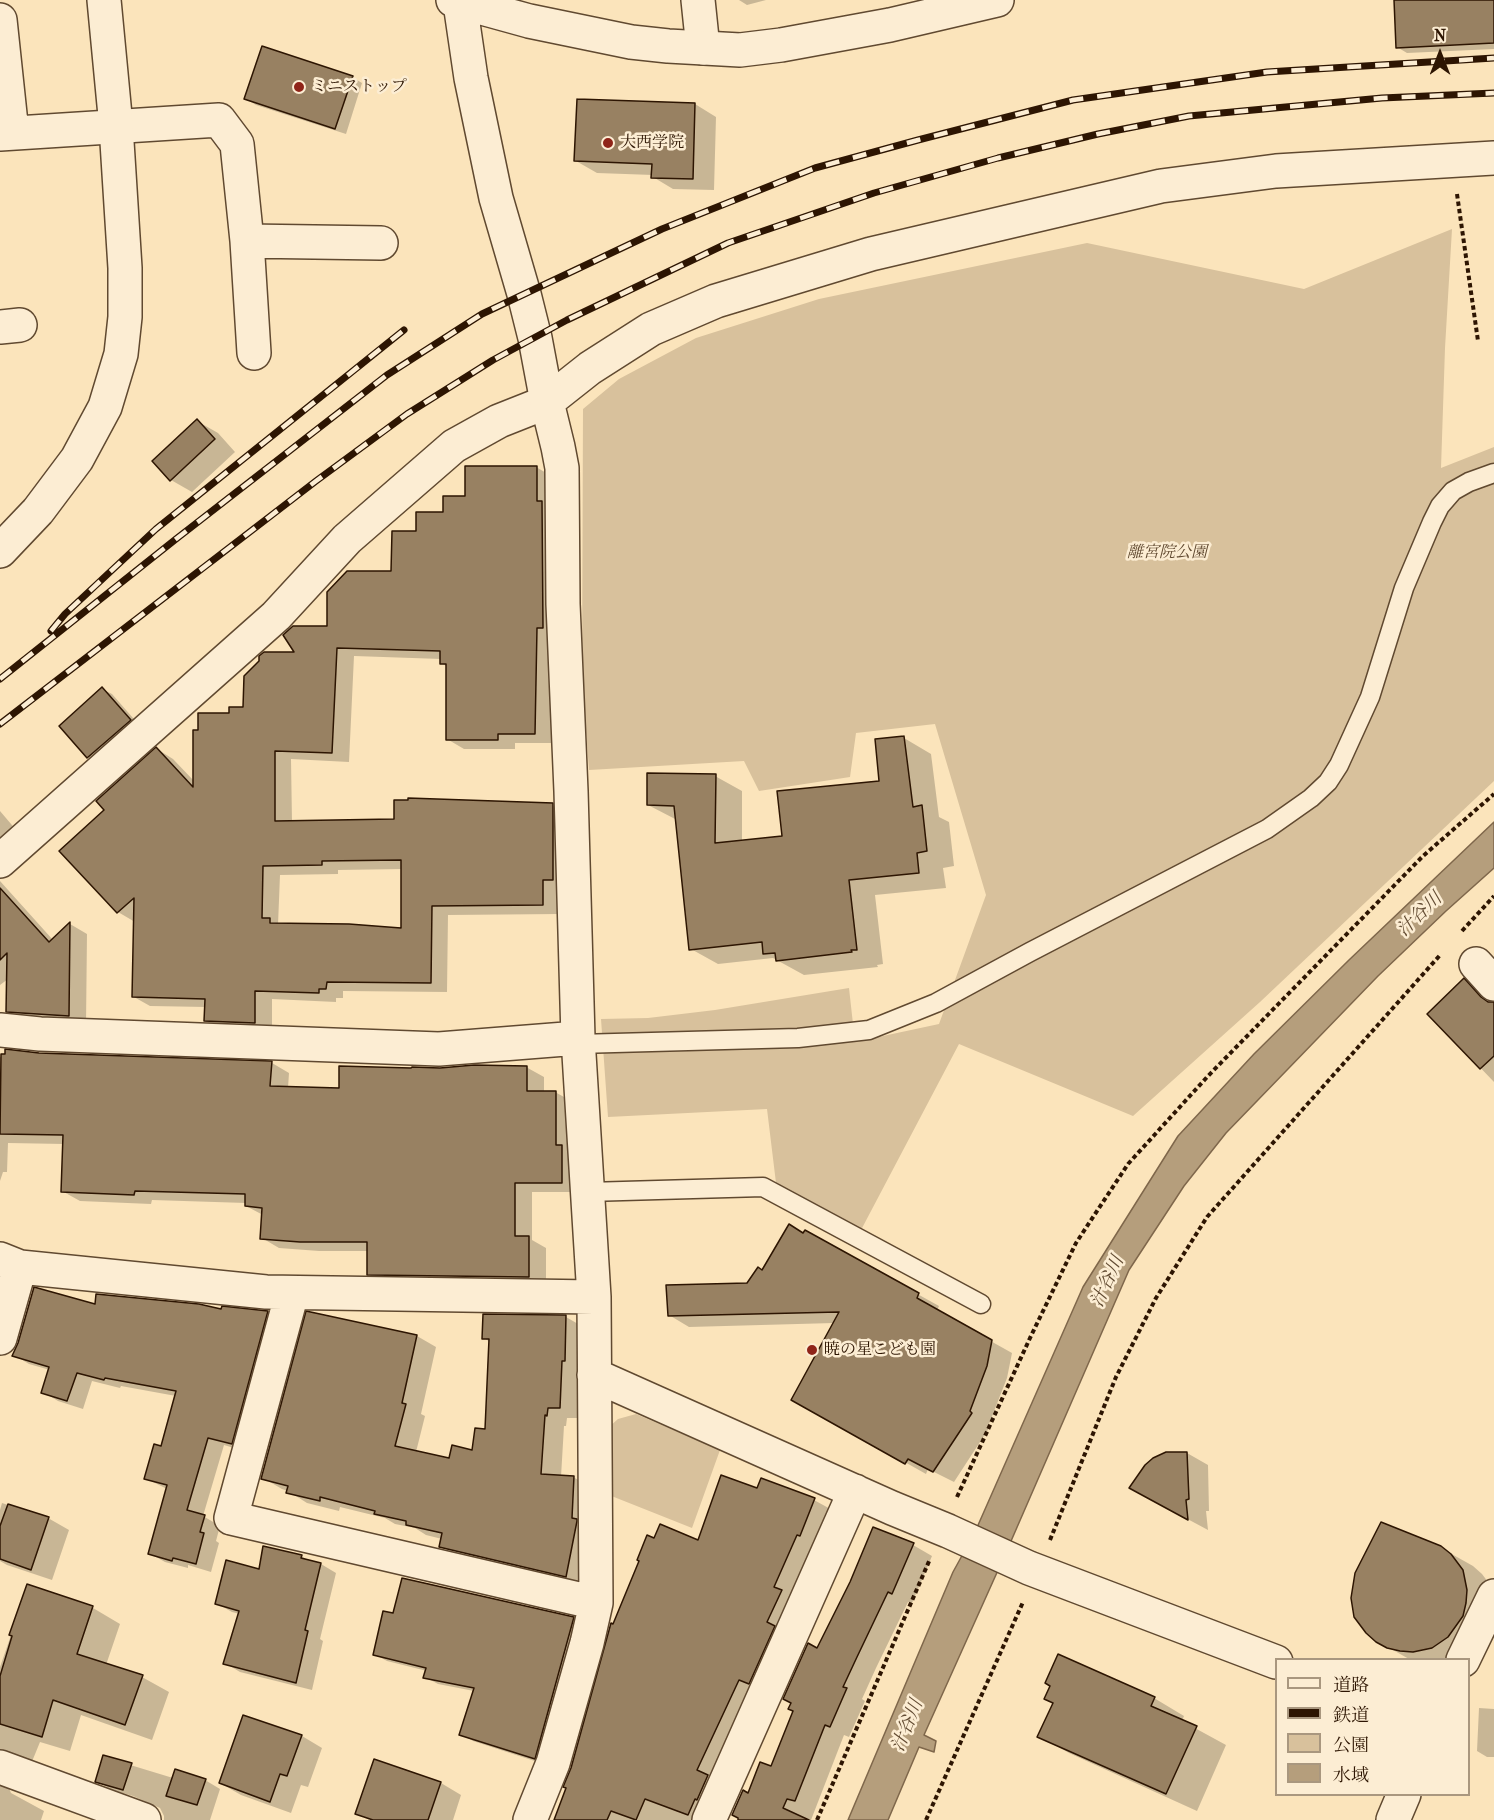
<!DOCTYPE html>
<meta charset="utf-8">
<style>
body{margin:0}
#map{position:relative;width:1494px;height:1820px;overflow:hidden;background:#fbe4bb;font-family:"IM FELL French Canon","Noto Serif JP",serif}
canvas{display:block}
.legend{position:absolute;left:1275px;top:1658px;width:195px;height:138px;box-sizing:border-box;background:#fcedd3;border:2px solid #a9977f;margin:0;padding:8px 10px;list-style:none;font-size:18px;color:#2d1502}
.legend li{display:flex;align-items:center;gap:12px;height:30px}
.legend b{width:30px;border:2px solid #a9977f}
.north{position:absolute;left:1410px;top:24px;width:60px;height:60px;-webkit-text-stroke:4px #fcedd3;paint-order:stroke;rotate:0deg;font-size:16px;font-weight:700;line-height:24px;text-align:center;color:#2d1502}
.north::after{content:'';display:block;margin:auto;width:21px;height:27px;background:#2d1502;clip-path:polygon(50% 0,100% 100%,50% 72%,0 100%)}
</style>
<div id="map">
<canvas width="1494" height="1820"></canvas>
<ul class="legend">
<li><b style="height:8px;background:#fcedd3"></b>道路</li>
<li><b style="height:8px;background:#2d1502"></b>鉄道</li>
<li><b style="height:16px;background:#d8c19c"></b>公園</li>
<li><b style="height:16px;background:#b59e7c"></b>水域</li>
</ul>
<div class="north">N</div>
</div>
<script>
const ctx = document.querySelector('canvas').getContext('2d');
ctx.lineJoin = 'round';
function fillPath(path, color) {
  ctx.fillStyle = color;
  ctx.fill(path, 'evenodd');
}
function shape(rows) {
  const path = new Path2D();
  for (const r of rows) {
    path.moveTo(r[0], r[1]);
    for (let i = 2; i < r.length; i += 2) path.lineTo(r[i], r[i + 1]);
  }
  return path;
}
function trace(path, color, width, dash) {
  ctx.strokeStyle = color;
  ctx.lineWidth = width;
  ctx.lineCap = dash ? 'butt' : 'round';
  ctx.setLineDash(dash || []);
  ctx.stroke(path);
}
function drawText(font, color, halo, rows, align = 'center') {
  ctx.font = font + ' "IM FELL French Canon","Noto Serif JP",serif';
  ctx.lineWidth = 5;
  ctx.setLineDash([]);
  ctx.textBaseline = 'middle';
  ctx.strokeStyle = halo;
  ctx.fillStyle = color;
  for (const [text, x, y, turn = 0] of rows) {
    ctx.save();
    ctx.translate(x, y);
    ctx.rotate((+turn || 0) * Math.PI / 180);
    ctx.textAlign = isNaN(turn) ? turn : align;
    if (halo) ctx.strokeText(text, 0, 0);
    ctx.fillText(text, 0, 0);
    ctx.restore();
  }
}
const green = shape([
 [1452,229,1445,348,1441,468,1494,447,1494,781,1260,1002,1133,1116,959,1044,861,1230,776,1183,767,1109,608,1117,601,1019,648,1018,715,1010,849,988,855,1042,939,1024,986,895,935,724,856,733,850,777,759,791,744,761,589,770,582,677,583,409,619,379,696,338,819,299,1087,243,1304,289],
 [636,1414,720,1450,692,1528,609,1495,608,1428,618,1419]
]);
const water = shape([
 [1494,822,1494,868,1446,911,1378,976,1226,1133,1184,1186,1129,1270,1008,1548,924,1735,936,1741,934,1752,919,1747,888,1820,848,1820,953,1572,975,1532,1083,1287,1178,1136,1254,1054,1349,960,1494,822]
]);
const shadow = shape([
 [739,0,766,0,747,5],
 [1403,0,1494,0,1494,49,1407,53,1397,47],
 [352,77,362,83,346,134,256,105,246,99],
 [695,104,716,117,714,190,673,189,653,177,653,175,597,173,576,161],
 [197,421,218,433,235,452,192,492,171,480],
 [536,467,553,477,552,743,515,743,515,749,464,749,447,739,448,667,441,663,441,659,354,656,349,762,291,759,292,822,396,820,552,805,569,814,560,914,448,915,447,992,343,991,343,998,336,998,336,1002,272,999,272,1032,222,1030,205,1021,206,1007,150,1006,134,997,135,922,118,912,106,810,157,749,173,759,194,781,199,732,230,715,245,709,297,653,393,573,417,532,466,497],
 [403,869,403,930,278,925,280,875,338,874,338,870],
 [102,689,112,694,140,726,98,763,88,757,61,726],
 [904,738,931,754,939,817,949,822,954,866,943,868,946,888,875,895,883,964,877,965,878,967,804,975,773,958,718,964,691,949,677,820,648,805,715,776,742,791,742,842,783,837,880,782],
 [0,811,17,831,0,845],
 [0,881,53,940,70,924,87,934,86,1025,25,1021,7,1011,8,979,0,985],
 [1464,980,1484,992,1494,1003,1494,1082,1429,1014],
 [39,1054,272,1063,289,1073,288,1088,340,1089,413,1070,526,1067,544,1077,544,1092,555,1092,573,1102,579,1192,532,1192,532,1240,546,1248,546,1286,385,1284,368,1274,368,1251,319,1251,279,1248,262,1238,263,1215,246,1206,246,1203,152,1200,151,1204,80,1201,62,1191,64,1144,8,1143,7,1172,3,1172,0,1181,0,1057],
 [806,1232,939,1306,937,1311,1012,1353,1007,1378,989,1424,991,1425,954,1482,928,1469,926,1474,793,1399,834,1323,689,1327,669,1315,748,1284],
 [97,1306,267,1312,283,1321,247,1452,224,1445,203,1516,220,1526,216,1541,219,1543,211,1572,188,1565,188,1568,165,1562,149,1553,167,1489,145,1478,162,1448,176,1396,121,1386,120,1388,92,1381,83,1409,58,1401,43,1392,50,1370,29,1364,14,1355],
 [566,1317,585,1328,579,1418,567,1418,566,1426,564,1426,561,1477,573,1477,593,1488,585,1587,460,1557,440,1546,442,1539,426,1535,415,1528,395,1524,385,1518,340,1507,339,1511,307,1503,288,1491,282,1489,263,1478,417,1336,436,1347,421,1414,425,1416,416,1452,450,1459,473,1451,487,1431,490,1342,484,1338],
 [1187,1453,1208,1465,1209,1511,1206,1511,1208,1530,1152,1500],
 [758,1490,814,1500,834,1511,711,1820,555,1820,572,1769,614,1625,655,1539,699,1542],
 [2,1503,48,1518,69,1530,52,1580,7,1565,0,1561,0,1510],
 [913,1545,932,1556,912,1603,908,1602,876,1668,862,1699,865,1701,849,1737,844,1735,811,1820,743,1820,749,1795,772,1768,818,1650],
 [1441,1548,1473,1566,1482,1574,1494,1590,1468,1660,1409,1659,1377,1641],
 [301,1556,311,1562,321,1564,336,1573,320,1639,323,1641,312,1690,240,1672,225,1663,240,1614,232,1612,216,1603,260,1570],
 [28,1586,93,1608,120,1624,106,1665,142,1677,169,1692,152,1740,81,1715,70,1751,40,1742,31,1764,9,1788,11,1793,44,1811,41,1820,0,1820,0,1667],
 [395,1615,573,1618,586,1626,547,1765,473,1741,461,1734,474,1691,438,1684,425,1677,427,1671,387,1661,374,1654],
 [1154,1698,1184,1716,1182,1721,1226,1745,1197,1811,1069,1753,1039,1736,1054,1703],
 [1479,1708,1494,1709,1494,1757,1487,1757,1477,1751],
 [244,1717,302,1736,322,1748,308,1787,301,1785,291,1813,241,1795,220,1783],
 [104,1757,173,1778,205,1780,220,1789,210,1820,164,1820,164,1816,160,1808,133,1796,112,1790,97,1781],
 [375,1761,441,1783,461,1795,453,1820,369,1820,357,1813]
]);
const building = shape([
 [1394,0,1494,0,1494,43,1396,48,1394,0],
 [262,46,353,76,335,129,244,99,262,46],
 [577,99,695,103,693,179,651,178,652,164,574,161,577,99],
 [197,419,215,439,170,481,152,461,197,419],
 [465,466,537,466,537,501,542,501,543,628,537,628,535,734,498,734,498,740,446,740,446,664,440,664,440,651,337,648,332,753,275,751,275,821,394,819,394,800,408,800,408,798,553,803,553,880,543,880,543,905,432,906,431,983,327,982,326,989,319,989,319,993,255,991,255,1023,204,1021,205,999,132,997,134,898,117,913,59,851,104,810,96,801,156,747,193,787,193,730,198,730,198,713,229,713,229,707,243,707,244,676,259,661,259,656,264,652,294,652,283,635,293,626,327,626,327,592,347,571,391,571,392,531,416,531,416,512,443,512,443,496,465,496,465,466],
 [401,860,401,928,349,924,270,923,270,918,262,918,263,866,322,865,322,861,401,860],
 [102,687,131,720,87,758,59,726,102,687],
 [904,736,913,807,922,805,927,851,917,853,919,873,849,880,857,950,851,950,852,952,776,961,775,953,763,954,762,942,689,950,674,806,647,805,647,773,716,774,715,843,782,836,777,791,879,781,875,739,904,736],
 [0,888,49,942,70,922,69,1016,6,1012,7,953,0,960,0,888],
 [1464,978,1481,997,1488,1002,1494,1002,1494,1056,1480,1069,1427,1014,1464,978],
 [5,1049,39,1053,272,1061,270,1086,339,1088,339,1066,411,1068,412,1067,440,1068,474,1065,527,1066,527,1091,556,1091,556,1145,562,1145,562,1183,515,1183,515,1236,529,1236,529,1277,367,1275,367,1242,300,1242,260,1239,262,1208,245,1206,245,1194,135,1191,134,1195,61,1192,63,1135,0,1134,1,1054,5,1054,5,1049],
 [789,1224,803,1233,805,1230,919,1293,917,1298,992,1340,987,1366,970,1411,972,1413,933,1472,908,1459,905,1464,791,1400,839,1312,668,1316,666,1285,747,1283,758,1267,762,1270,789,1224],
 [34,1287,95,1304,96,1294,199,1304,221,1309,222,1306,268,1311,232,1444,208,1438,187,1510,205,1515,200,1532,204,1533,196,1564,173,1558,172,1561,148,1554,167,1485,144,1479,154,1444,161,1446,176,1391,105,1378,104,1380,77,1373,67,1401,41,1393,49,1367,12,1356,18,1343,34,1287],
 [306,1311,417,1335,402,1403,406,1404,395,1446,449,1458,452,1445,472,1450,475,1428,485,1429,489,1339,482,1339,483,1314,566,1315,565,1361,562,1361,560,1408,548,1408,547,1416,545,1415,541,1474,574,1476,572,1518,577,1519,577,1521,566,1577,439,1547,442,1533,406,1525,406,1521,374,1514,375,1511,320,1497,320,1501,286,1493,288,1486,261,1479,306,1311],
 [1166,1452,1187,1452,1189,1499,1186,1500,1188,1520,1129,1488,1145,1465,1153,1458,1166,1452],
 [721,1475,757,1488,761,1478,815,1498,800,1536,797,1535,774,1587,782,1590,767,1622,775,1626,749,1684,739,1680,697,1770,708,1775,697,1800,695,1799,688,1815,645,1799,636,1820,611,1811,607,1820,554,1820,566,1788,563,1787,571,1768,611,1623,613,1624,639,1561,637,1560,647,1535,654,1538,660,1524,698,1540,721,1475],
 [8,1504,49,1517,31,1570,0,1559,0,1526,8,1504],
 [1381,1522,1441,1546,1451,1554,1463,1570,1467,1590,1466,1603,1463,1616,1448,1637,1432,1648,1413,1652,1400,1651,1387,1648,1376,1642,1366,1633,1354,1617,1351,1598,1355,1573,1381,1522],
 [873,1527,914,1543,892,1594,888,1592,857,1657,843,1687,847,1688,830,1727,825,1725,795,1801,787,1799,783,1808,809,1820,738,1820,738,1818,732,1815,743,1790,748,1793,760,1762,771,1766,793,1711,788,1709,791,1703,783,1699,808,1643,817,1648,850,1582,873,1527],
 [263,1546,302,1555,301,1558,321,1563,305,1630,308,1631,296,1683,223,1664,239,1611,215,1604,226,1560,259,1569,263,1546],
 [402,1578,574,1617,535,1759,459,1735,474,1688,423,1678,426,1668,373,1655,383,1611,393,1613,402,1578],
 [27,1584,93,1606,77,1654,143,1675,125,1725,53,1700,42,1737,0,1724,0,1676,12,1636,9,1635,27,1584],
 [1058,1654,1155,1697,1151,1706,1197,1726,1166,1794,1037,1737,1053,1703,1044,1699,1050,1686,1045,1683,1058,1654],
 [243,1715,302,1735,287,1776,280,1774,270,1802,219,1783,243,1715],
 [103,1755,132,1763,123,1790,95,1782,103,1755],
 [374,1759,441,1782,428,1820,373,1820,355,1814,374,1759],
 [175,1769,206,1779,197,1805,166,1796,175,1769]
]);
const path = shape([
 [1457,194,1478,341],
 [1462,931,1494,896],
 [957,1497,1030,1338,1076,1243,1128,1164,1208,1076,1423,856,1494,794],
 [1050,1540,1116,1377,1156,1298,1207,1217,1441,954],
 [817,1820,930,1559],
 [926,1820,1023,1602]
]);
const service = shape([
 [578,1044,798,1038,869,1030,936,1003,1030,952,1267,829,1311,798,1328,782,1339,765,1370,697,1404,588,1432,522,1440,506,1453,491,1469,482,1494,473],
 [588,1192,763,1187,981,1304]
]);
const minor = shape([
 [698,0,703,48],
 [0,20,12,133],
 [0,134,219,120,237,144,247,241,254,353],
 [247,241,381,243],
 [0,327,20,325],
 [0,861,276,616,347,539,454,446,499,421,547,402,590,368,651,329,716,301,871,254,1161,186,1276,171,1494,158],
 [1476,964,1494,984],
 [0,1030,40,1034,439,1049,578,1038],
 [0,1259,20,1267,266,1292,594,1297],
 [292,1293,231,1518,596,1603],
 [0,1338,20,1267],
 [594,1375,892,1508,948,1531,1029,1568,1276,1662],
 [1463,1660,1494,1596],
 [0,1767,144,1820],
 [530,1820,553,1763,587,1643,596,1603,594,1297,578,1038,571,791,563,604,562,468,558,447,547,402],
 [709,1820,855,1491],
 [1393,1820,1404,1794]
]);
const tertiary = shape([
 [453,0,529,21,631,42,668,46,740,50,781,45,890,25,997,0],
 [460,3,471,78,496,198,524,294,535,338,547,402],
 [0,551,38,511,77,459,105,407,121,354,125,317,125,268,116,126,104,0]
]);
const rail = shape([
 [51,631,65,614,156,529,404,330],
 [0,679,176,539,387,375,482,314,662,229,815,168,918,140,1073,100,1267,72,1494,58],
 [0,724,316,481,407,414,493,360,567,320,728,243,874,193,998,158,1098,134,1189,116,1382,98,1494,93]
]);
const markers = [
 [299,87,6,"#8f2418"],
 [608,143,6,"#8f2418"],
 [812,1350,6,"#8f2418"]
];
const poiNames = [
 ["ミニストップ",311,87],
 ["大西学院",620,143],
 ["暁の星こども園",824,1350]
];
const parkNames = [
 ["離宮院公園",1167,553]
];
const waterNames = [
 ["汁谷川",1420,915,-44],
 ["汁谷川",1108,1282,-65],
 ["汁谷川",908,1726,-68]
];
fillPath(green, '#d8c19c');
fillPath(water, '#b59e7c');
trace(water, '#7f674b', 1.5);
fillPath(shadow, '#0003');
fillPath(building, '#988162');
trace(building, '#2d1502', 1.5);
trace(service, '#604930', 21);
trace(minor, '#604930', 36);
trace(tertiary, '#604930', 36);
trace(path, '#2d1502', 4, [4.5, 3]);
trace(service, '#fcedd3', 18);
trace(minor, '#fcedd3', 33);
trace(tertiary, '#fcedd3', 33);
trace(rail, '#2d1502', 7);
trace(rail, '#fcedd3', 4.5, [14]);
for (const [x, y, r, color] of markers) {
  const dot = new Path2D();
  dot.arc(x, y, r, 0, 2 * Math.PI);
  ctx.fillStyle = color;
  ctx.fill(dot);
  trace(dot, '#fcedd3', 2);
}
drawText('16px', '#2d1502', '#fcedd3', poiNames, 'left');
drawText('italic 16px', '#604930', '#fcedd3', parkNames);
drawText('italic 18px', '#634c33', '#fcedd3', waterNames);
</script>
